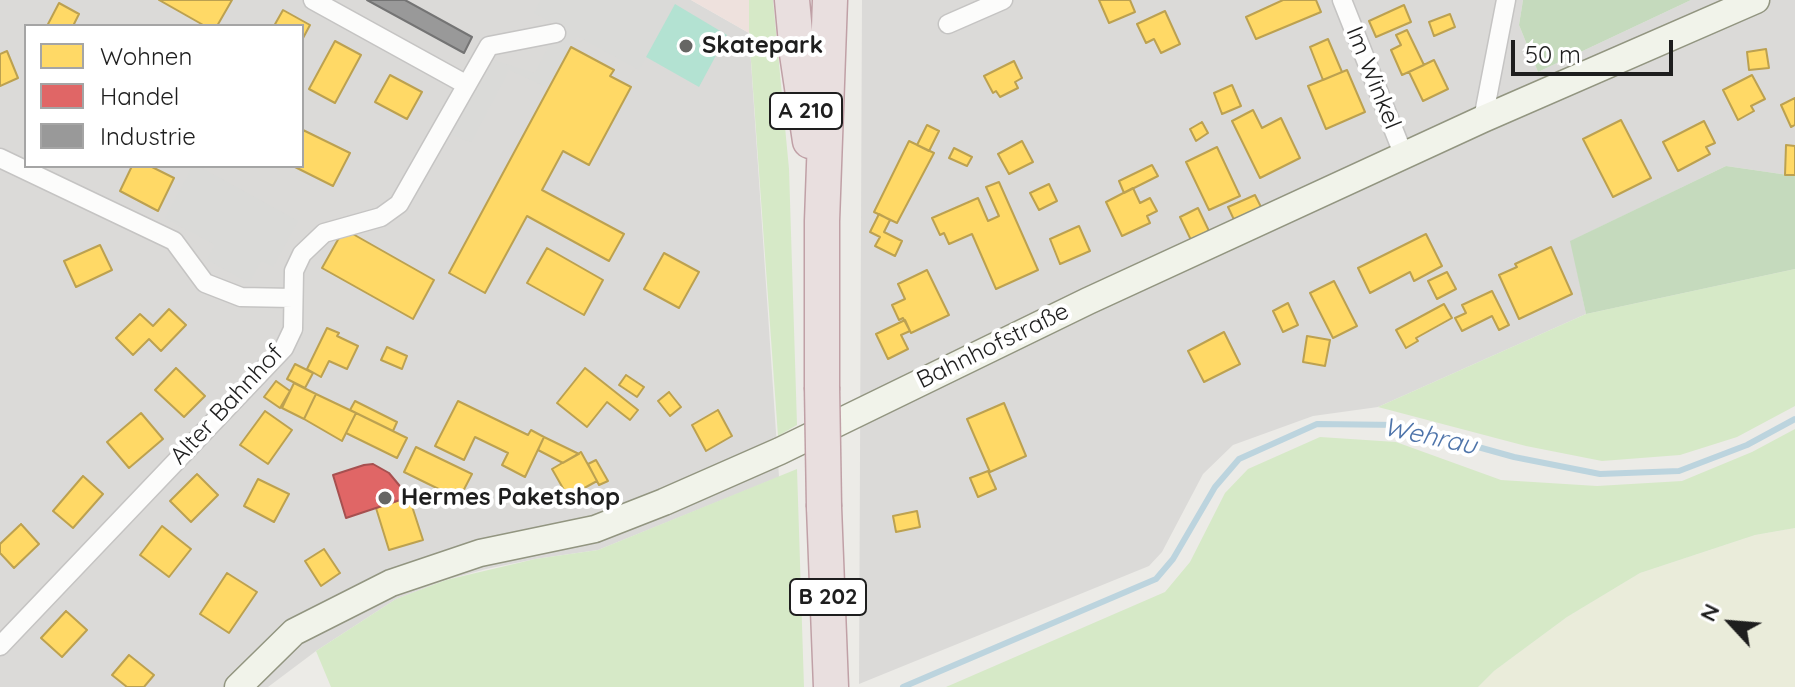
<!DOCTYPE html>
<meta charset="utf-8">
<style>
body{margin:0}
#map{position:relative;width:1795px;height:687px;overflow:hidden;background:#ecebe7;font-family:Quicksand,sans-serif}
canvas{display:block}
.legend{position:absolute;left:24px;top:24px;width:280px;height:144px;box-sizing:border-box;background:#fff;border:2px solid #a5a5a5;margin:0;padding:10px 14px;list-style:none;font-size:24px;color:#1e1e1e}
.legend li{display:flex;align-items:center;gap:16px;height:40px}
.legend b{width:40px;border:2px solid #a5a5a5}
.north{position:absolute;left:1691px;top:583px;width:80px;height:80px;-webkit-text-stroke:6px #fff;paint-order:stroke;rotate:296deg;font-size:22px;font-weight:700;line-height:32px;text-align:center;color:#1e1e1e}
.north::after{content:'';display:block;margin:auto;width:28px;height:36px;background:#1e1e1e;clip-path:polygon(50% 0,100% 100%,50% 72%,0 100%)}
.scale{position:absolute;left:1511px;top:40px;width:162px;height:36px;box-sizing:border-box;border:4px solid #1e1e1e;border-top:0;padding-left:10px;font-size:24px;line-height:28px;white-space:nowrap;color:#1e1e1e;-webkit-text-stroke:6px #fff;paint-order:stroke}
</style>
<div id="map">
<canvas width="1795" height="687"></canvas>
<ul class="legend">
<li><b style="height:22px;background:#ffd966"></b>Wohnen</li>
<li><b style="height:22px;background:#e06666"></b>Handel</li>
<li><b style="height:22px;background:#999"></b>Industrie</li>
</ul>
<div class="north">N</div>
<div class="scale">50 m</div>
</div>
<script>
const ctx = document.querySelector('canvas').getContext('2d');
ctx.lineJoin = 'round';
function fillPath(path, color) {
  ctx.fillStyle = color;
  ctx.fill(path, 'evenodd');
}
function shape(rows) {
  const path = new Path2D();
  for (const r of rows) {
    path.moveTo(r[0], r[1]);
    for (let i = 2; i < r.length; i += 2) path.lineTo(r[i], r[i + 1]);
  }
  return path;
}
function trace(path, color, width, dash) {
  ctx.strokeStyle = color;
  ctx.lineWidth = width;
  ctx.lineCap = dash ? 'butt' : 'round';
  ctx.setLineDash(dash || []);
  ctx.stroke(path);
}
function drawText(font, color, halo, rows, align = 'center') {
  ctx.font = font + ' Quicksand,sans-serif';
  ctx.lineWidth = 8;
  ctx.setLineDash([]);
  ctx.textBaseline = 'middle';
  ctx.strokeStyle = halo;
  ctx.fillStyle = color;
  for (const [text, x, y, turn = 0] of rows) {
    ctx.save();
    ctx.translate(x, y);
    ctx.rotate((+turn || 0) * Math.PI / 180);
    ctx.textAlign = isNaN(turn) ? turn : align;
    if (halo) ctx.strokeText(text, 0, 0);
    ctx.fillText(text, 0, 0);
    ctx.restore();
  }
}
const residential = shape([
 [0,0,691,0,749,33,779,477,598,550,535,559,486,569,446,580,396,599,316,651,268,687,0,687],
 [26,26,302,26,302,166,26,166],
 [862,0,1523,0,1519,25,1538,72,1691,0,1795,0,1795,176,1726,166,1571,241,1586,314,1378,407,1313,416,1233,445,1203,474,1162,552,1149,566,859,684]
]);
const commercial = shape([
 [691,0,749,0,749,33]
]);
const religious = shape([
 [541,0,668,0,675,4,639,70,577,36,546,87,509,70,471,142,451,135,494,60,535,73,551,42,554,24,534,13],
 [193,166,198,166,298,221,273,267,261,261,249,283,207,260,215,245,165,218]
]);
const farmland = shape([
 [1795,528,1795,687,1478,687,1494,671,1567,617,1640,573,1755,535]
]);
const grass = shape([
 [749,0,773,0,789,169,797,425,778,436,749,33],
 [1795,269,1795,406,1737,437,1680,455,1602,461,1526,446,1378,407,1586,314],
 [1795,429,1795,528,1755,535,1640,573,1567,617,1494,671,1478,687,946,687,1165,592,1190,562,1225,493,1248,469,1320,437,1396,442,1501,480,1597,486,1682,481,1752,452],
 [797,469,804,687,331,687,316,651,396,599,446,580,535,559,598,550]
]);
const forest = shape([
 [1523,0,1691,0,1538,72,1519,25],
 [1726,166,1795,176,1795,269,1586,314,1570,241]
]);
const pitch = shape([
 [675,4,727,35,699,87,646,57]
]);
const homes = shape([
 [159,0,232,0,217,26,205,26,159,0],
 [1099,0,1130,0,1135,12,1109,23,1099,0],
 [1316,0,1321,12,1256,39,1246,17,1283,0,1316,0],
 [59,3,79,14,73,26,47,26,59,3],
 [1404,5,1411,22,1376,37,1369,21,1404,5],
 [283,10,310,25,302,40,302,26,274,26,283,10],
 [1165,11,1180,44,1161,53,1154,39,1146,43,1137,24,1165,11],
 [1450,14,1455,27,1434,36,1429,22,1450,14],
 [1407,30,1424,65,1402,75,1391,50,1401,45,1396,35,1407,30],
 [1328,39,1342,72,1323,80,1310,47,1328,39],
 [335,41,361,55,335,103,309,89,335,41],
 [571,47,614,70,610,76,631,87,589,165,563,151,542,190,624,234,609,261,527,216,485,293,449,273,571,47],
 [1766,49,1769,68,1749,70,1747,52,1766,49],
 [7,51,18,78,0,86,0,54,7,51],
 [1434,60,1448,89,1423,101,1409,72,1434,60],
 [1014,61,1022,78,1015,82,1018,88,1000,97,996,91,993,93,984,76,1014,61],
 [1347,70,1365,112,1326,129,1308,86,1347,70],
 [390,75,422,92,407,119,375,102,390,75],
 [1752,75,1765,99,1751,106,1754,111,1738,120,1723,90,1752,75],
 [1232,85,1241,106,1222,114,1214,93,1232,85],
 [1795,98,1795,125,1791,127,1781,105,1795,98],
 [1253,110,1262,128,1281,118,1300,158,1260,178,1232,121,1253,110],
 [1621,120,1651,178,1613,197,1583,139,1621,120],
 [1704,121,1715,143,1706,147,1710,154,1678,171,1663,142,1704,121],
 [1202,122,1208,133,1196,141,1190,129,1202,122],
 [927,125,939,131,929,151,917,145,927,125],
 [303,130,350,153,333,186,293,166,302,166,303,130],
 [909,141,934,153,897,223,874,212,909,141],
 [1022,141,1033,162,1009,174,998,154,1022,141],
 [1786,145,1795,146,1795,175,1785,175,1786,145],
 [1217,147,1240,196,1209,210,1186,162,1217,147],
 [954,148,972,157,967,166,949,158,954,148],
 [1152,165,1158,176,1124,193,1119,181,1152,165],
 [132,166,150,166,174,178,158,211,120,191,132,166],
 [999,182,1038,270,996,289,972,234,949,244,944,233,940,235,932,218,978,198,988,221,999,216,986,187,999,182],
 [1049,184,1057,201,1039,210,1030,193,1049,184],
 [1133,188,1140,203,1150,198,1157,211,1147,216,1150,223,1122,236,1106,202,1133,188],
 [1255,195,1263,211,1236,224,1228,207,1255,195],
 [1198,208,1209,231,1191,240,1180,217,1198,208],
 [879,214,890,220,884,232,902,241,895,256,875,246,880,237,870,232,879,214],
 [1079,226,1090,251,1060,264,1050,239,1079,226],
 [344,229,434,280,413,319,322,268,344,229],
 [1426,234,1442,266,1414,281,1410,272,1370,293,1358,268,1426,234],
 [100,245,112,270,76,287,64,261,100,245],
 [1551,247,1572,294,1519,319,1499,275,1517,267,1515,264,1551,247],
 [547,248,603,280,584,315,527,283,547,248],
 [664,253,699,272,679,308,644,289,664,253],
 [927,270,949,315,911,333,903,318,899,320,892,305,905,299,898,284,927,270],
 [1447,272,1456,289,1437,299,1428,281,1447,272],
 [1334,281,1357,326,1333,338,1310,293,1334,281],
 [1492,291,1509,325,1499,330,1492,316,1462,331,1455,318,1466,313,1462,305,1492,291],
 [1288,303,1298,325,1283,332,1273,311,1288,303],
 [1444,304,1452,318,1416,338,1418,341,1406,348,1396,330,1444,304],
 [169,309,186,325,161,351,149,339,133,355,116,338,140,314,153,326,169,309],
 [905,320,910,331,901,335,908,349,888,359,876,334,905,320],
 [327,328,339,333,337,336,358,346,347,369,329,361,321,377,307,369,327,328],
 [1224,332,1240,364,1204,382,1188,351,1224,332],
 [1307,336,1330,340,1325,366,1303,362,1307,336],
 [387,347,407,356,402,369,381,360,387,347],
 [295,364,313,373,305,388,287,379,295,364],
 [176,368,205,396,184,417,155,390,176,368],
 [585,368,638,410,630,420,607,402,587,427,557,403,585,368],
 [626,375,644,387,637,397,619,385,626,375],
 [276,381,290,391,280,408,264,397,276,381],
 [294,383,316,394,304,419,282,408,294,383],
 [669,392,681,407,670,416,658,401,669,392],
 [316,394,356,413,342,441,304,419,316,394],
 [355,401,397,422,393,431,350,410,355,401],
 [458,401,528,435,531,430,544,437,525,477,502,465,508,453,475,437,464,460,435,446,458,401],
 [1004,403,1026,456,990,472,967,419,1004,403],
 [718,410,732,436,706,451,692,425,718,410],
 [265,411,292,430,268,464,240,445,265,411],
 [141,413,163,439,129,468,107,442,141,413],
 [356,413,407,438,397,458,346,433,356,413],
 [544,437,579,454,563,463,538,450,544,437],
 [416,447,472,474,459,499,404,472,416,447],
 [581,452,597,481,568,497,552,469,581,452],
 [596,460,608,481,599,485,588,464,596,460],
 [988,471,996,489,978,497,970,478,988,471],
 [197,474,218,495,191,522,170,501,197,474],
 [83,476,103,494,73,528,53,511,83,476],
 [258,479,289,494,274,522,244,506,258,479],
 [409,497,423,540,389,550,376,508,409,497],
 [917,511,920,527,896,532,893,516,917,511],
 [21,524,39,544,14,568,0,553,0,544,21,524],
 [162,526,191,549,169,577,140,555,162,526],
 [324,549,340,573,321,586,305,561,324,549],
 [227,573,257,592,229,633,200,614,227,573],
 [66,611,87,630,62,657,41,638,66,611],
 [129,655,154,675,144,687,127,687,112,675,129,655]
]);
const shops = shape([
 [373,464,389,473,409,497,346,518,333,475,364,465,373,464]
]);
const industry = shape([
 [367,0,405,0,472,37,464,53,367,0]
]);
const stream = shape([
 [903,687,1156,579,1173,559,1215,487,1239,459,1317,424,1399,425,1514,457,1600,474,1679,471,1747,445,1795,419]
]);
const street = shape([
 [313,0,467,85],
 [1342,0,1404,156],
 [948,24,1003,0],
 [1483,119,1506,0],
 [0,158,174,241,205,283,241,297,293,298],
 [0,646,284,348,293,329,294,271,302,254,324,233,381,217,399,204,489,46,556,33]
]);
const secondary = shape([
 [238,687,294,632,391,583,480,553,595,529,664,502,780,451,1088,301,1483,119,1756,0]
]);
const highway = shape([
 [792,0,797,54,810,141],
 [822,387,822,221,830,0],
 [824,507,831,687]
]);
const highwayBridge = shape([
 [822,387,824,507]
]);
const markers = [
 [686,46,8,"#666664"],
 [385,498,8,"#666664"]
];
const shields = [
 [806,111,72],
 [828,597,76]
];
const shieldNames = [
 ["A 210",806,111],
 ["B 202",828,597]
];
const poiNames = [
 ["Skatepark",702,46],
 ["Hermes Paketshop",401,498]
];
const streetNames = [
 ["Im Winkel",1373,78,68],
 ["Bahnhofstraße",993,346,-26],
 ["Alter Bahnhof",227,405,-47]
];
const waterNames = [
 ["Wehrau",1430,437,12]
];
fillPath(residential, '#dbdad8');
fillPath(commercial, '#eee1dd');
fillPath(religious, '#dadad8');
fillPath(farmland, '#eaecda');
fillPath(grass, '#d6e9c7');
fillPath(forest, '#c5dabd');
fillPath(pitch, '#b3e2d2');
fillPath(homes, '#ffd966');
trace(homes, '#bca150', 2);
fillPath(shops, '#e06666');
trace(shops, '#a65050', 2);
fillPath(industry, '#999');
trace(industry, '#747474', 2);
trace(stream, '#bcd4de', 6);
trace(street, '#c5c4c3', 21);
trace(secondary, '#929580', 29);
trace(highway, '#c0a0a6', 37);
trace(street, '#fcfcfb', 18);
trace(secondary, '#f1f3ea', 26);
trace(highway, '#e9dfdf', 34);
trace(highwayBridge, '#c0a0a6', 37, []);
trace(highwayBridge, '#e9dfdf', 34);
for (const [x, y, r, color] of markers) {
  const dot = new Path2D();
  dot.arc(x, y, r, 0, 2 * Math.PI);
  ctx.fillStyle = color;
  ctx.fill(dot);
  trace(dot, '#fff', 3);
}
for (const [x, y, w] of shields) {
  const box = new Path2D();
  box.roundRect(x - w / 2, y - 18, w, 36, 6);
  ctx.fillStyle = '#fff';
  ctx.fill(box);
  trace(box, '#1e1e1e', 2);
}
drawText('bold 22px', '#1e1e1e', null, shieldNames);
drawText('bold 24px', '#1e1e1e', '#fff', poiNames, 'left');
drawText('24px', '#1e1e1e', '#fff', streetNames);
drawText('italic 26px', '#4e74aa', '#fff', waterNames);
</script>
